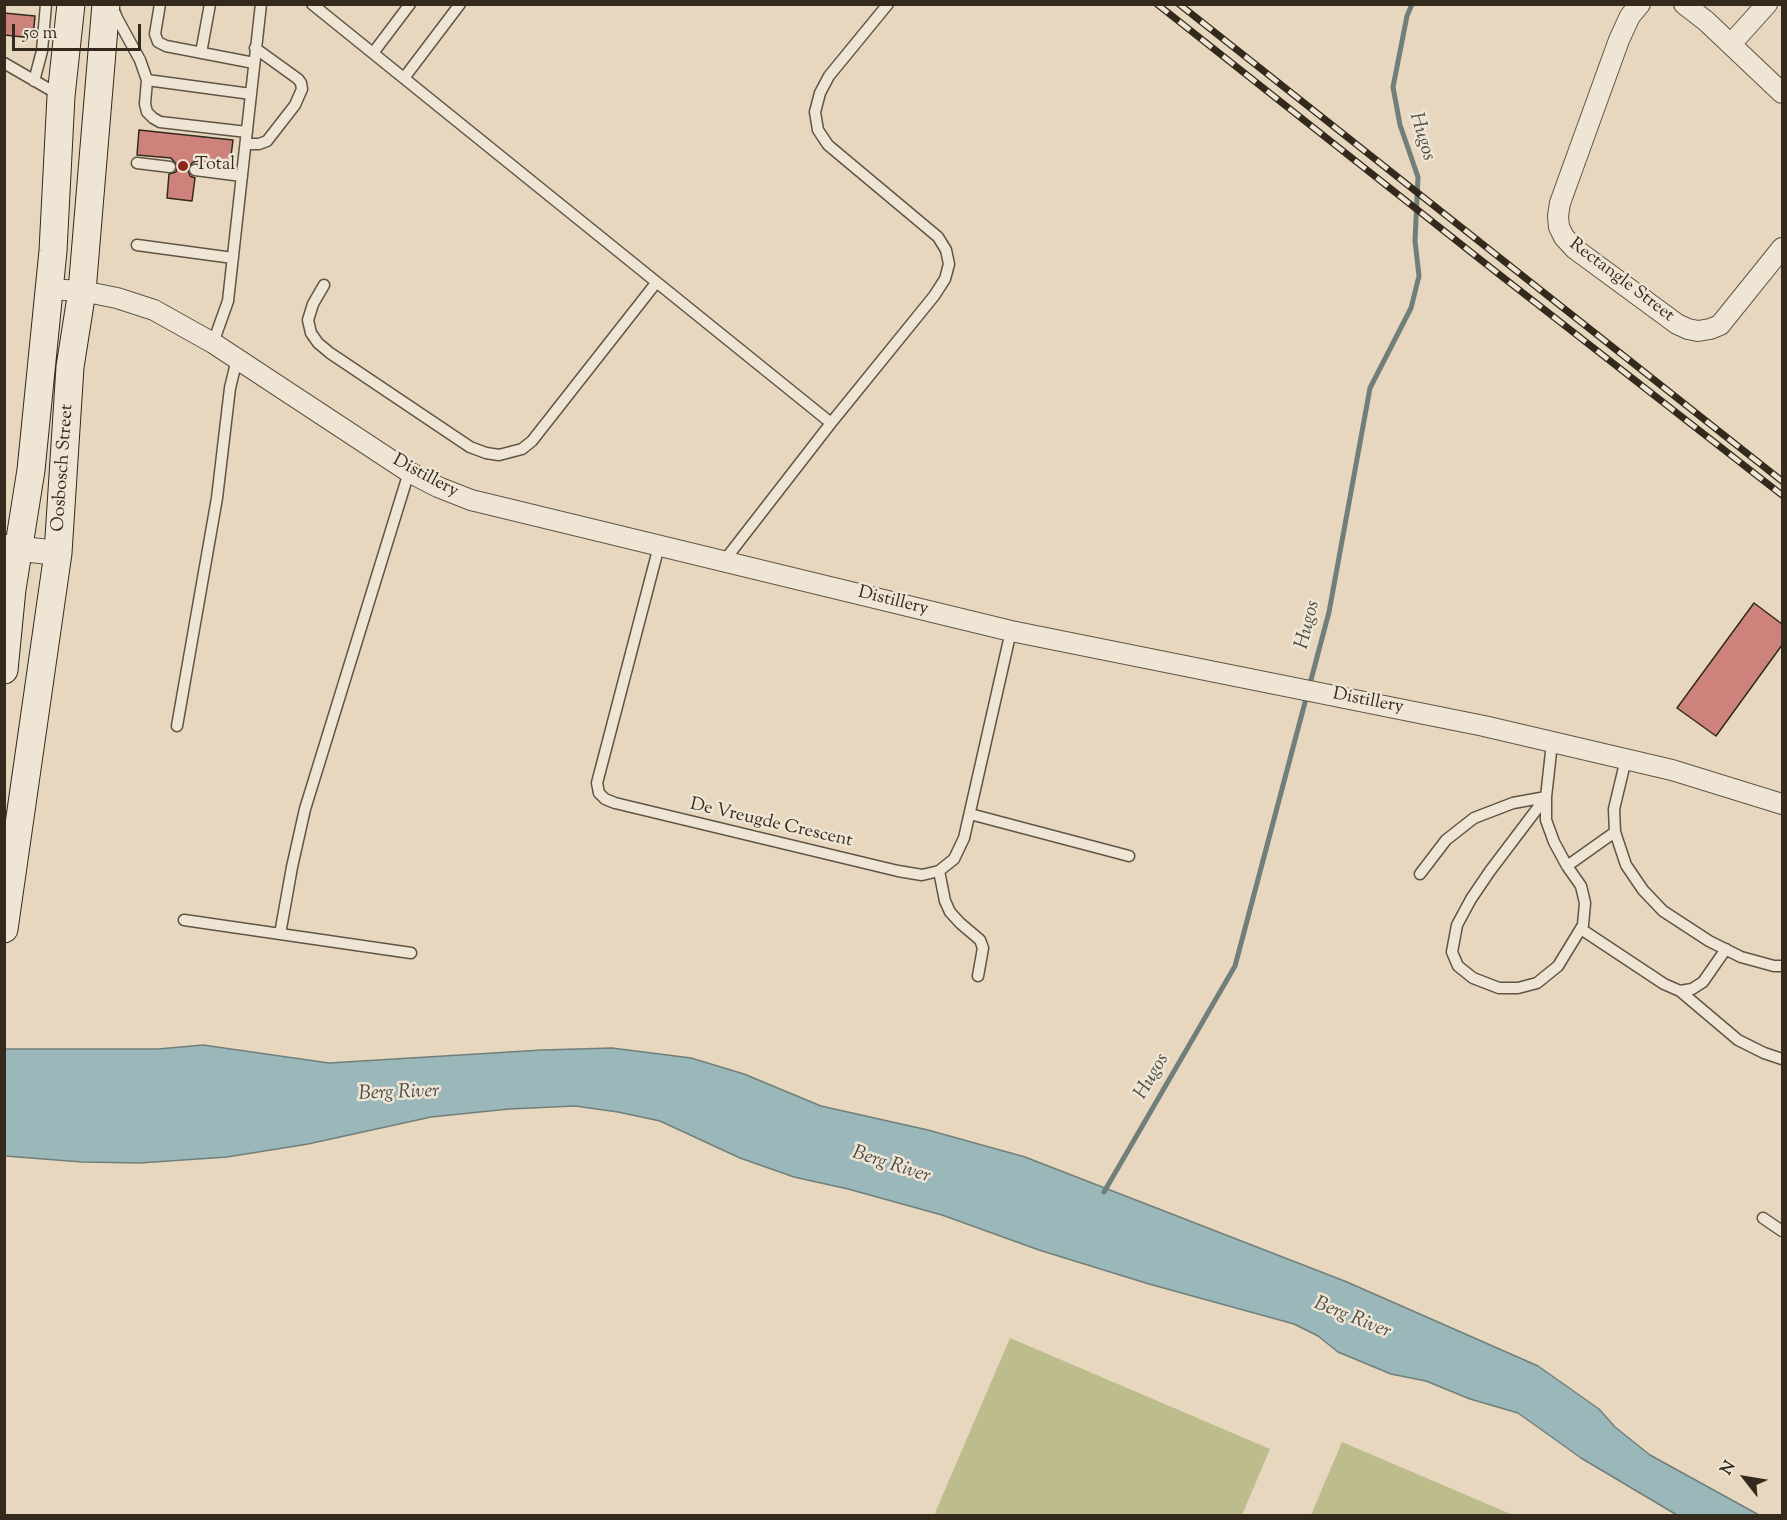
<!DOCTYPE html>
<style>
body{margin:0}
#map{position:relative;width:1787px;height:1520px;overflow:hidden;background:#e7d7be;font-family:"Sorts Mill Goudy",serif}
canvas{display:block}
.frame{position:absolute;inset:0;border:6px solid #332a1d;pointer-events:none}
.north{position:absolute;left:1715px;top:1448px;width:60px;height:60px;-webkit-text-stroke:4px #efe5d5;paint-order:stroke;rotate:301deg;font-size:16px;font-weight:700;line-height:24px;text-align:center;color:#332a1d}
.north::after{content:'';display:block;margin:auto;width:21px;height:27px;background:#332a1d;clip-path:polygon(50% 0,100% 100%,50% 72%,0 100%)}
.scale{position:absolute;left:12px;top:24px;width:129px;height:27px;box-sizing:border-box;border:3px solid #332a1d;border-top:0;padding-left:8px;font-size:18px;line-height:21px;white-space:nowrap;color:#332a1d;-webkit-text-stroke:4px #efe5d5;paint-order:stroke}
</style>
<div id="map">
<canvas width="1787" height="1520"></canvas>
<div class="frame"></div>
<div class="north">N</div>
<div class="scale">50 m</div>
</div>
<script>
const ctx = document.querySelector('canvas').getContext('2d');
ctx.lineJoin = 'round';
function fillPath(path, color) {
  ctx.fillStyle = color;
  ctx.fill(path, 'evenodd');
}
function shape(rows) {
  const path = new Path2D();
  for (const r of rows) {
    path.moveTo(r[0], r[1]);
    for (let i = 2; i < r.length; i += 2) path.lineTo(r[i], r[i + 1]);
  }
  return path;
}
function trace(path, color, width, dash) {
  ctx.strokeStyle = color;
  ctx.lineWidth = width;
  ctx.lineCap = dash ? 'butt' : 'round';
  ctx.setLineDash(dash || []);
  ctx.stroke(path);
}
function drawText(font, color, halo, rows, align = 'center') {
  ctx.font = font + ' "Sorts Mill Goudy",serif';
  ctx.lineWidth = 5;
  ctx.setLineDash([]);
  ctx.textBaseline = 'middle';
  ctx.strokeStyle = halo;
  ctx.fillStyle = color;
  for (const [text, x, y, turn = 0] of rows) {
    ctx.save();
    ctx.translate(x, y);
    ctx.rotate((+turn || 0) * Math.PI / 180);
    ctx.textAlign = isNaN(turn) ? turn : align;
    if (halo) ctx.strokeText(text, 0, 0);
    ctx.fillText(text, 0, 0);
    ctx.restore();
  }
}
const green = shape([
 [1010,1338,1270,1449,1242,1515,942,1516,935,1513],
 [1342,1442,1513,1515,1311,1515]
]);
const water = shape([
 [203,1045,329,1063,542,1050,612,1048,691,1058,744,1074,821,1106,928,1130,1025,1157,1347,1282,1538,1366,1599,1409,1615,1427,1650,1455,1759,1515,1677,1515,1581,1458,1518,1413,1470,1399,1426,1381,1391,1374,1338,1352,1318,1336,1294,1324,1149,1284,1039,1250,942,1215,848,1189,794,1177,740,1158,660,1121,618,1112,575,1106,509,1109,431,1117,308,1144,227,1157,140,1163,82,1162,5,1156,5,1049,158,1049,203,1045]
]);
const stream = shape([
 [1104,1192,1235,966,1329,612,1370,388,1411,308,1419,276,1415,241,1418,177,1400,125,1393,87,1407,16,1412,4]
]);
const building = shape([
 [4,13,35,16,33,38,4,35,4,13],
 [139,130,233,140,230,164,196,161,192,163,188,170,190,176,195,178,192,201,167,198,169,174,176,172,177,165,171,158,137,155,139,130],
 [1754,603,1782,624,1782,645,1716,736,1677,708,1754,603]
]);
const service = shape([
 [160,4,155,34,158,42,166,46,254,63],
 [312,4,831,423],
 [113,8,117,18,140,60,147,80,145,104,147,112,153,118,160,122,247,132],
 [201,53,210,4],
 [373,53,410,4],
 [4,63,61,96],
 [404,78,460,4],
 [147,80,251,94],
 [34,81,42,51,46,4],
 [246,144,259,144,267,141,295,105,302,89,301,83,298,79,255,48],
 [137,163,170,167],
 [195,170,242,176],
 [137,245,233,258],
 [324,285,313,304,308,320,311,333,318,343,330,353,470,447,486,453,499,455,522,449,532,441,656,283],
 [213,343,228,301,261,4],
 [659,546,597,783,599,793,605,799,615,803,898,871,922,875,939,871,954,859,964,838,1011,631],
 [724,561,831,423,934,296,945,279,949,264,946,250,938,237,828,145,818,130,815,112,820,93,829,76,888,4],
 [177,726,217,498,230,388,237,359],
 [1626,759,1614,809,1615,832,1626,865,1643,890,1663,911,1709,941,1741,957,1774,966,1782,966],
 [1546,797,1490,871,1471,899,1457,925,1452,952,1458,966,1473,978,1499,988,1518,988,1537,983,1558,966,1583,925,1585,903,1581,886,1567,866,1554,842,1546,820,1546,797,1552,743],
 [970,814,1129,856],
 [1567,866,1615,832],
 [939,871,945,901,950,912,960,923,980,940,983,948,978,976],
 [1420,874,1446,840,1474,818,1513,803,1546,797],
 [184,920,411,953],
 [1581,929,1664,984,1680,991,1692,989,1703,982,1726,949],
 [280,934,292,867,305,809,409,472],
 [1680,991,1738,1040,1764,1053,1782,1059],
 [1763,1218,1782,1231]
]);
const minor = shape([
 [1640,4,1630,16,1619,40,1560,203,1558,216,1559,227,1564,237,1575,249,1677,324,1688,329,1698,331,1710,329,1720,325,1782,248],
 [1684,4,1706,21,1782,93],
 [1731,44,1767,4],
 [48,289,82,291,117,298,154,310,213,343,409,472,438,487,471,500,1011,631,1484,726,1672,770,1782,804]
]);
const tertiary = shape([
 [4,547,58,553]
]);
const secondary = shape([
 [4,670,12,589,31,470,53,251,61,96,71,4],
 [4,929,58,553,70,367,82,291,106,4]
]);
const rail = shape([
 [1157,4,1491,268,1782,495],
 [1179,4,1782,481]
]);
const markers = [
 [183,166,6,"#8f2418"]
];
const poiNames = [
 ["Total",195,166]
];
const streetNames = [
 ["Rectangle Street",1621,281,37],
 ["Oosbosch Street",64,468,-86],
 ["Distillery",425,477,28],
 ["Distillery",893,602,14],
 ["Distillery",1368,702,11],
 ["De Vreugde Crescent",771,824,13]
];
const waterNames = [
 ["Hugos",1421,137,73],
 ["Hugos",1309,625,-76],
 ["Hugos",1153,1077,-60],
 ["Berg River",399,1094,-2],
 ["Berg River",891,1166,18],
 ["Berg River",1352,1319,22]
];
fillPath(green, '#bcbc8d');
fillPath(water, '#9ab7ba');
trace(water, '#717f7b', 1.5);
trace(stream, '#717f7b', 5);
fillPath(building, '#cd837c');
trace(building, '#332a1d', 1.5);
trace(service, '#605545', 13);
trace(minor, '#605545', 22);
trace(tertiary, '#605545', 26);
trace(secondary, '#332a1d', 29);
trace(service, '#efe5d5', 10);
trace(minor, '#efe5d5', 20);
trace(tertiary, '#efe5d5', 24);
trace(secondary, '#efe5d5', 27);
trace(rail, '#332a1d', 7);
trace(rail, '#efe5d5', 4.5, [14]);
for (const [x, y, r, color] of markers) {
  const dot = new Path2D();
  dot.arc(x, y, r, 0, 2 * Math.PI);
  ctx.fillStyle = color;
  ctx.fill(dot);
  trace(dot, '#efe5d5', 2);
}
drawText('18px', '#332a1d', '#efe5d5', poiNames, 'left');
drawText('18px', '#332a1d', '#efe5d5', streetNames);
drawText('italic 20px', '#4d4d44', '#efe5d5', waterNames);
</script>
